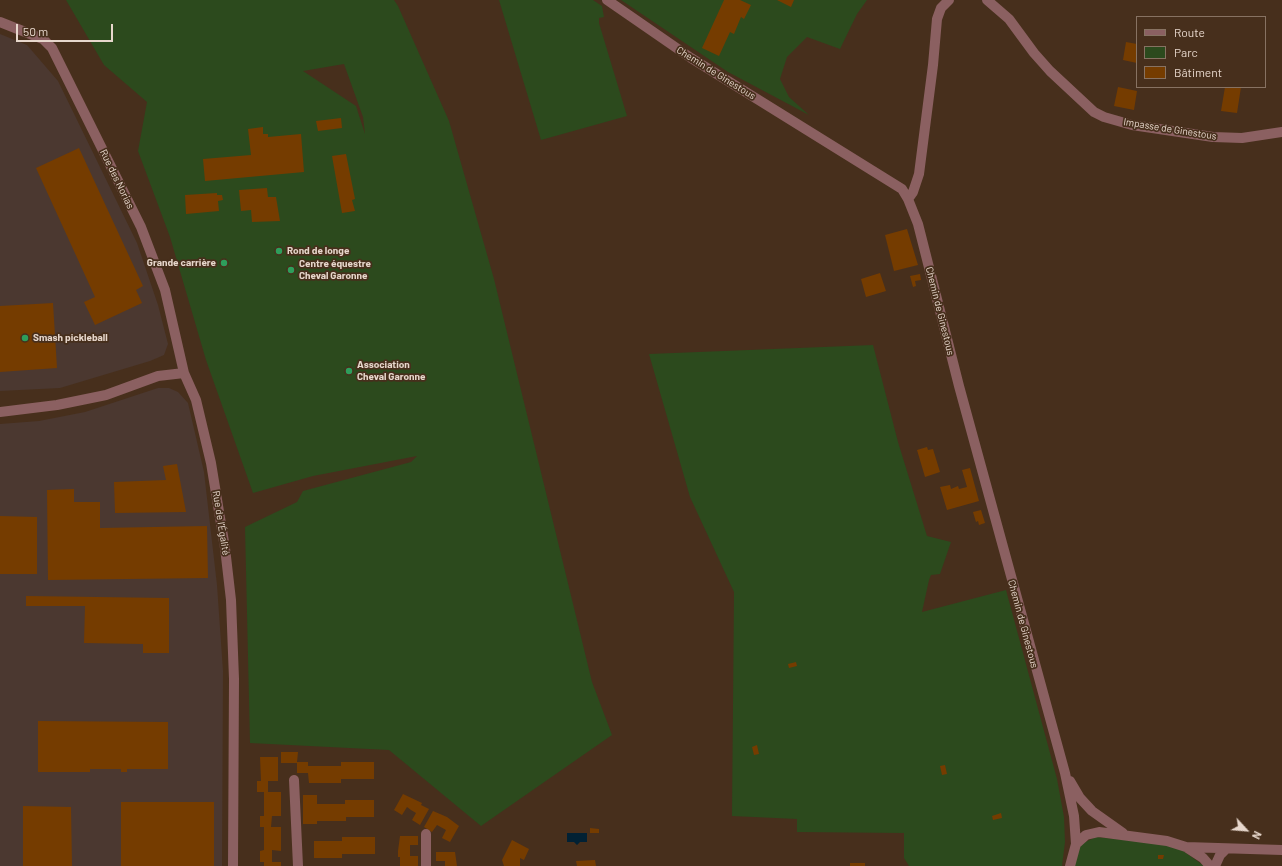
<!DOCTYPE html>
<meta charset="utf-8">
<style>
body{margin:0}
#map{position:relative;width:1282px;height:866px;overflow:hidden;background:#472f1c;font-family:Barlow,sans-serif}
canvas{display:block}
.legend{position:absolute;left:1136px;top:16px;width:130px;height:72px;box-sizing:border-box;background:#472f1c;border:1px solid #877262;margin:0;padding:5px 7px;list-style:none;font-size:12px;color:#e7d7cc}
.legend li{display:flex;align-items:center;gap:8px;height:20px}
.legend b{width:20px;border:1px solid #877262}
.north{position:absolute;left:1226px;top:810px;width:40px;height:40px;-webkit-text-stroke:3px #472f1c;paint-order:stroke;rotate:116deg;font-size:11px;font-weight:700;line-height:16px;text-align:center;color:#e7d7cc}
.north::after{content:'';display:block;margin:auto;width:14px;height:18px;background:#e7d7cc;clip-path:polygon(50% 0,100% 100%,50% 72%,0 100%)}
.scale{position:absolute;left:16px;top:24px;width:97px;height:18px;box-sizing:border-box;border:2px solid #e7d7cc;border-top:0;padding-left:5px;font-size:12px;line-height:14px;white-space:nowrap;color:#e7d7cc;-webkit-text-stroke:3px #472f1c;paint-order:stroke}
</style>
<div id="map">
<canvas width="1282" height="866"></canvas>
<ul class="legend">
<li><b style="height:5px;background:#8b6061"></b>Route</li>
<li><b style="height:11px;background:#2c4a1d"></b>Parc</li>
<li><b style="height:11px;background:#753c00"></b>Bâtiment</li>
</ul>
<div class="north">N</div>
<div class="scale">50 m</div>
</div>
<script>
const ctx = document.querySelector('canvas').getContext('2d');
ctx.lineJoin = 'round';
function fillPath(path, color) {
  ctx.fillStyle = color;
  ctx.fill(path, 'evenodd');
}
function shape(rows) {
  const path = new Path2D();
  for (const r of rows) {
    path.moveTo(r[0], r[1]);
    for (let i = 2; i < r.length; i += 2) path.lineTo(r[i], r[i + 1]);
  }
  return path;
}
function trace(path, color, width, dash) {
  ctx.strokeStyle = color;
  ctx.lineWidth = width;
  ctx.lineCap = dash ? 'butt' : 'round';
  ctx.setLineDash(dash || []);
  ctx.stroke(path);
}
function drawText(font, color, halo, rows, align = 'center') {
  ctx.font = font + ' Barlow,sans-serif';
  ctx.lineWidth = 3.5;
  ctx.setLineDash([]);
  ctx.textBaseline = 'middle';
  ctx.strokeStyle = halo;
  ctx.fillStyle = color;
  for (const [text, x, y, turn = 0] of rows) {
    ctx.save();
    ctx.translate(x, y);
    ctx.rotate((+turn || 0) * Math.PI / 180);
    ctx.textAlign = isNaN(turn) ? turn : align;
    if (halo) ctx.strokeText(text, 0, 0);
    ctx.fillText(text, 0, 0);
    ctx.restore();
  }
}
const industrial = shape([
 [0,34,27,45,58,81,137,243,158,305,168,344,164,355,150,361,60,388,0,391],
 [158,388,169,388,178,392,188,403,204,472,217,585,223,671,222,866,0,866,0,424,39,421,85,412]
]);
const green = shape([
 [66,0,394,0,398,6,449,121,494,279,592,682,612,735,481,826,389,750,250,743,245,527,297,502,303,491,411,462,417,456,313,476,253,493,206,360,170,237,138,151,147,102,104,65],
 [344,64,363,117,365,134,356,106,303,71],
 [499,0,593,0,602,6,604,17,599,18,599,23,627,116,541,140],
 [621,0,867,0,857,14,840,49,807,37,787,57,780,79,789,97,809,115,728,72],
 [873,345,898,442,927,536,951,542,940,574,931,575,929,580,922,612,1006,590,1057,779,1064,817,1065,842,1062,866,909,866,904,858,904,833,797,832,797,819,732,816,734,592,690,497,649,354],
 [1096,837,1165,844,1182,850,1204,866,1074,866,1081,844]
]);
const water = shape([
 [567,833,587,833,587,842,580,842,577,845,574,842,567,842]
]);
const building = shape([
 [724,0,740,0,751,5,744,19,741,17,734,34,730,32,719,56,702,48],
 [777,0,794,0,791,7],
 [1126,42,1137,44,1137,63,1123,60],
 [1118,87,1137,91,1134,110,1114,106],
 [1225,87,1241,87,1237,113,1221,111],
 [341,118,342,128,318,131,316,121],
 [263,127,263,134,268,134,268,137,301,134,304,172,205,181,203,159,251,155,248,129],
 [79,148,143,286,136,290,142,303,95,325,84,302,95,297,36,168],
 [346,154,355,199,352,200,355,211,342,213,332,156],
 [267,188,268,197,276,197,280,221,252,222,251,210,241,211,239,190],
 [217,193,217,195,222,195,223,200,218,201,219,211,186,214,185,195],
 [907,229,918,265,894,271,885,235],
 [880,273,886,291,866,297,861,279],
 [920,274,921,280,915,281,916,286,913,287,910,276],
 [53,303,57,368,0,372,0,306],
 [927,447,928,450,933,449,940,472,925,477,917,450],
 [177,464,186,512,115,513,114,482,166,480,163,466],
 [970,468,979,501,947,510,940,487,950,485,951,489,958,486,959,489,967,487,962,470],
 [74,489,74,502,100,502,100,528,207,526,208,578,48,580,47,490],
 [981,510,985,523,979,525,978,521,976,522,973,512],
 [0,516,37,517,37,574,0,574],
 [26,596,169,598,169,653,143,653,143,644,84,643,85,606,26,606],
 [796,662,797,666,789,668,788,664],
 [38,721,168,722,168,769,127,769,127,772,121,772,121,769,90,769,90,772,38,772],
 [757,745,759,754,754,755,752,747],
 [281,752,298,752,297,762,308,762,308,766,341,766,341,762,374,762,374,779,341,779,341,783,309,783,308,773,297,773,297,763,281,763],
 [260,757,278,757,278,781,268,781,268,792,281,792,281,816,272,816,271,827,281,827,281,851,272,850,272,862,281,862,281,866,264,866,264,862,260,862,260,851,264,850,264,827,260,827,260,816,264,816,264,792,257,792,257,781,261,781],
 [945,765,947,774,942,775,940,766],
 [403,794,422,803,421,805,429,809,420,825,412,820,416,813,411,810,407,807,402,815,394,810],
 [303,795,317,795,317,804,345,804,345,800,374,800,374,817,346,817,346,821,317,821,317,824,303,824],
 [121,802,214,802,214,866,121,866],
 [23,806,71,807,72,866,23,866],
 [433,811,447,817,459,826,450,842,442,838,446,830,437,825,432,832,424,827],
 [1001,813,1002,818,993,820,992,816],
 [590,828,599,829,599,833,590,833],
 [400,836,418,836,418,845,410,845,410,856,418,856,418,866,400,866,400,857,398,857,398,851],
 [342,837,375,837,375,854,342,854,342,858,314,858,314,841,342,841],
 [512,840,529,849,524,860,520,858,520,866,504,866,502,860],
 [436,852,455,852,457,866,445,866,445,861,436,861],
 [1158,855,1164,855,1163,859,1158,859],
 [595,860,596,866,577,866,576,861],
 [850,863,865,863,865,866,850,866]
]);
const minor = shape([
 [607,0,691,58,902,189,908,199,918,224,959,386,1065,773,1074,816,1076,844],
 [987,0,1009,19,1034,53,1050,71,1094,112,1104,117,1132,125,1213,137,1242,138,1282,132],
 [0,22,43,39,52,48,141,227,165,290,184,373],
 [908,199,913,192,919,174,933,65,937,19,941,8,949,0],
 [0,412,57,405,106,395,158,376,184,373,196,400,211,463,225,548,231,600,234,679,233,866],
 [294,780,298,866],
 [1070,781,1080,798,1092,811,1123,833],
 [426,834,426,866],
 [1186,847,1282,850],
 [1070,866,1076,844,1086,835,1099,832,1167,841,1186,847,1203,858,1210,866],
 [1215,866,1220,855,1226,849]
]);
const markers = [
 [279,251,4,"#2e9e5b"],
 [224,263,4,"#2e9e5b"],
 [291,270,4,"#2e9e5b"],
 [25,338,4,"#2e9e5b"],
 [349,371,4,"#2e9e5b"]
];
const streetNames = [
 ["Chemin de Ginestous",716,73,32],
 ["Impasse de Ginestous",1170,129,9],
 ["Rue des Norias",117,179,64],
 ["Chemin de Ginestous",940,311,76],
 ["Rue de l'Égalité",221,523,81],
 ["Chemin de Ginestous",1023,624,75]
];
const poiNames = [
 ["Rond de longe",287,251],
 ["Grande carrière",216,263,"right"],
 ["Centre équestre",299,264],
 ["Cheval Garonne",299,276],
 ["Smash pickleball",33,338],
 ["Association",357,365],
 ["Cheval Garonne",357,377]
];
fillPath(industrial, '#4b3830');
fillPath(green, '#2c4a1d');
fillPath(water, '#012134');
fillPath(building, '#753c00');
trace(minor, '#8b6061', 10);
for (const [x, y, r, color] of markers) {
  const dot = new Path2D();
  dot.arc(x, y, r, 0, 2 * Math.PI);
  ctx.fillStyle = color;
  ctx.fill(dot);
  trace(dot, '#472f1c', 1.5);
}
drawText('10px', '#e7d7cc', '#472f1c', streetNames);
drawText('bold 10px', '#e7d7cc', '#472f1c', poiNames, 'left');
</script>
